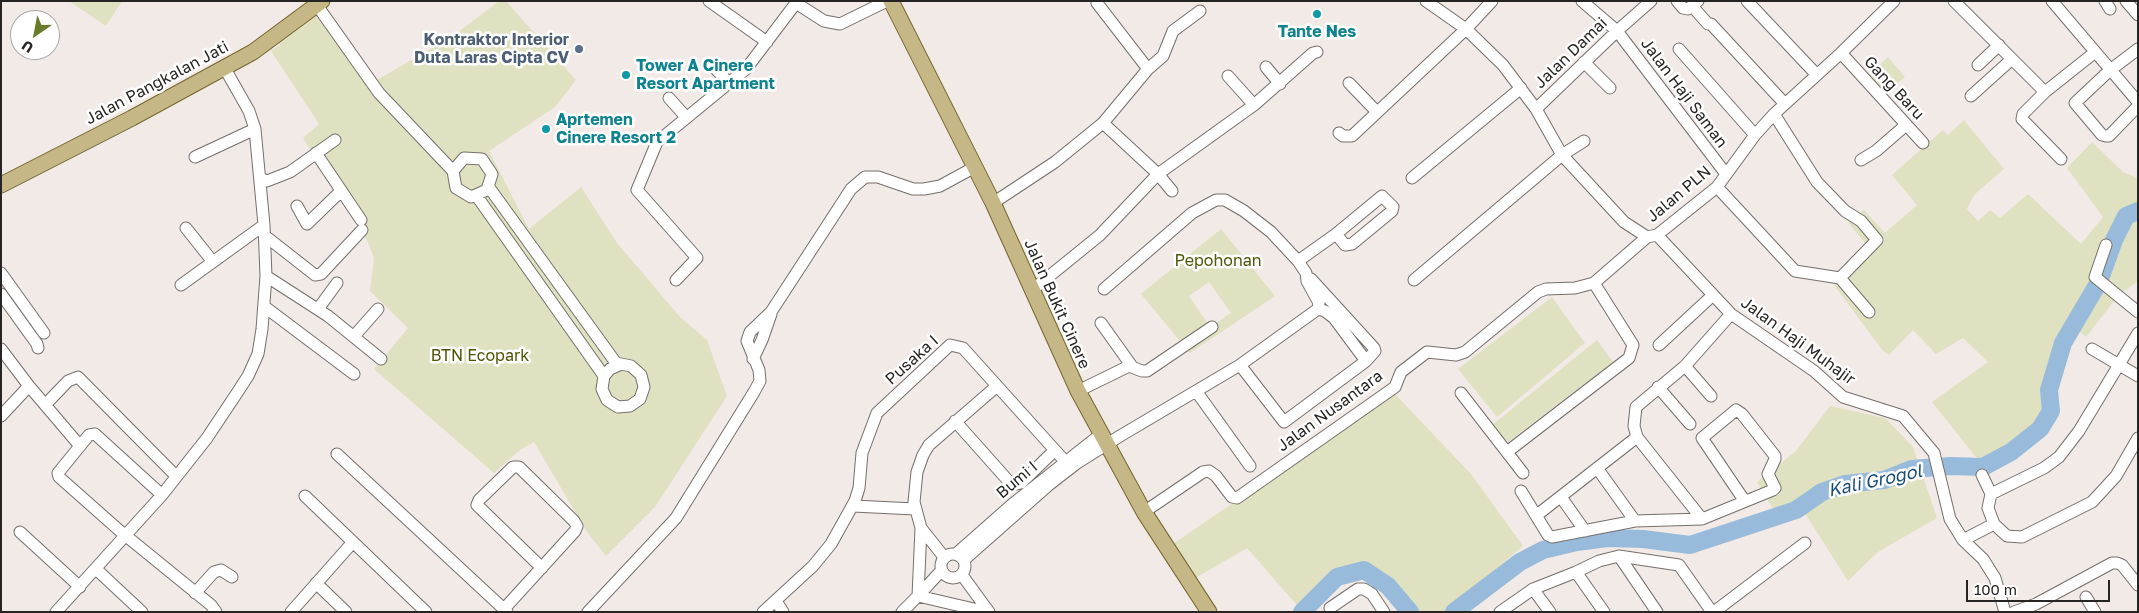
<!DOCTYPE html>
<html>
<head>
<meta charset="utf-8">
<style>
  body { margin:0 }
  #map { position:relative; width:2139px; height:613px; overflow:hidden; background:#f2eae6; font-family:"Golos Text",sans-serif }
  canvas { display:block }
  .frame { position:absolute; inset:0; border:2px solid #272523; pointer-events:none }
  .north { position:absolute; left:10px; top:10px; width:50px; height:50px; box-sizing:border-box; background:#fff; border:1px solid #a9a8a7; border-radius:50%; rotate:213deg; font-size:14px; font-weight:700; line-height:20px; text-align:center; color:#272523 }
  .north::after { content:''; display:block; margin:auto; width:18px; height:22px; background:#687b2b; clip-path:polygon(50% 0,100% 100%,50% 72%,0 100%) }
  .scale { position:absolute; left:1966px; top:580px; width:144px; height:22px; box-sizing:border-box; border:2px solid #272523; border-top:0; padding-left:6px; font-size:15px; line-height:18px; white-space:nowrap; color:#272523; -webkit-text-stroke:4px #fff; paint-order:stroke }
</style>
</head>
<body>
<div id="map">
<canvas width="2139" height="613"></canvas>
<div class="frame"></div>
<div class="north">U</div>
<div class="scale">100 m</div>
</div>
<script>
const ctx = document.querySelector('canvas').getContext('2d');
ctx.lineJoin = 'round';
function fillPath(path, color) { ctx.fillStyle = color; ctx.fill(path, 'evenodd'); }
const poly = rows => new Path2D(rows.map(r => 'M' + r).join(''));
function trace(path, color, width, dash) { ctx.strokeStyle = color; ctx.lineWidth = width; ctx.lineCap = dash ? 'butt' : 'round'; ctx.setLineDash(dash || []); ctx.stroke(path); }
function write(font, color, halo, rows, align = 'center') {
  ctx.font = font + ' "Golos Text",sans-serif'; ctx.lineWidth = 5; ctx.setLineDash([]); ctx.textBaseline = 'middle'; ctx.strokeStyle = halo; ctx.fillStyle = color; for (const [text, x, y, turn = 0] of rows) {
    ctx.save(); ctx.translate(x, y); ctx.rotate((+turn || 0) * Math.PI / 180); ctx.textAlign = isNaN(turn) ? turn : align; if (halo) ctx.strokeText(text, 0, 0); ctx.fillText(text, 0, 0); ctx.restore();
  }
}
fillPath(poly([
  [69,1,122,1,106,26],
  [499,1,506,1,576,80,555,107,489,151,529,229,581,187,617,243,680,317,707,340,727,396,655,507,606,556,587,532,534,442,520,450,494,473,374,369,408,328,370,291,374,258,367,240,303,138,319,124,271,51,280,45,278,42,319,13,375,81,453,36],
  [1888,57,1905,77,1883,95,1866,77],
  [1964,120,2004,169,1974,195,1967,209,1978,221,1990,210,2000,218,2028,194,2081,244,2103,217,2067,168,2092,142,2123,172,2138,178,2138,281,2118,296,2086,337,2071,324,2055,355,2045,413,2026,434,1983,466,1932,402,1988,362,1963,338,1936,354,1913,330,1889,355,1883,351,1834,285,1870,249,1848,222,1864,210,1885,233,1917,205,1892,175,1943,130,1948,135],
  [1221,229,1275,296,1190,353,1141,294],
  [1209,282,1231,313,1210,327,1189,296],
  [1552,297,1585,343,1497,417,1458,369],
  [1597,340,1613,362,1508,442,1491,426],
  [1394,393,1471,474,1523,546,1445,612,1410,612,1388,587,1364,570,1337,577,1302,611,1247,548,1192,580,1170,546],
  [1830,406,1885,418,1913,447,1937,518,1878,552,1848,581,1801,507,1776,514,1757,482,1796,451]
]), '#dfe1c1');
trace(poly([
  [2100,279,2114,240,2126,216,2138,211],
  [1302,612,1337,577,1364,570,1388,586,1410,612],
  [1454,612,1520,562,1543,550,1577,542,1608,538,1643,539,1690,545,1796,510,1822,492,1845,484,1884,480,1912,469,1950,466,1983,467,2011,452,2040,429,2051,411,2049,390,2063,343,2096,287]
]), '#98bbdc', 18);
const minor = poly([
  [314,1,379,93,453,171,456,188,471,197,487,190,492,174,482,159,464,158,453,171],
  [709,1,767,42],
  [1426,1,1466,29,1503,65,1536,109,1562,155,1624,222,1647,237,1657,235,1717,187,1755,135,1774,114,1841,53,1894,1],
  [1582,1,1617,31,1726,174],
  [1677,1,1683,8,1688,9,1698,1],
  [1747,1,1816,74],
  [1954,1,2045,92],
  [2052,1,2138,102],
  [2105,1,2110,9],
  [2126,1,2138,15],
  [1097,3,1148,69],
  [1692,6,1708,24,1711,24,1785,104],
  [1679,49,1755,135],
  [2138,49,2109,71,2075,103,2102,135,2106,136,2109,136,2138,106],
  [1841,53,1923,143],
  [1584,62,1610,88],
  [711,64,729,83],
  [1978,65,1999,45],
  [1266,67,1280,84],
  [1228,76,1254,105],
  [1349,83,1377,112],
  [1971,96,2012,59],
  [669,98,686,117],
  [1536,109,1617,31,1651,1],
  [1774,114,1817,182,1845,211,1861,221,1877,240,1840,278],
  [1339,133,1343,136,1352,136,1466,29,1492,1],
  [316,153,361,220],
  [195,157,255,129],
  [2061,159,2022,119,2023,114,2045,92,2094,53],
  [1861,160,1876,151,1906,125],
  [260,178,267,181,290,172,335,140],
  [1412,178,1521,88],
  [488,186,616,363,631,366,641,375,644,387,640,399,630,406,618,407,607,400,602,389,604,376,610,369,619,365],
  [1717,187,1795,271,1840,278],
  [1172,191,1158,174,1103,123,1148,69,1163,56,1173,31,1200,11],
  [476,195,604,376],
  [993,203,1055,162,1103,123],
  [297,206,307,224,341,191],
  [186,228,213,262],
  [264,235,315,275,321,274,362,230],
  [1657,235,1731,314,1814,371,1843,397,1903,416,1934,453,1950,519,1963,540,1983,559,1995,578,2005,612],
  [2106,245,2095,277,2138,312],
  [1298,261,1336,234,1382,196,1393,207,1392,211,1352,244,1345,245,1336,234],
  [1,273,44,333],
  [266,276,328,316,381,359],
  [1840,278,1869,312],
  [1311,279,1374,348,1375,351,1366,361],
  [676,280,697,258,637,190,657,142,746,69,796,3,824,21,840,24,887,1],
  [1414,280,1562,155,1584,141],
  [181,285,264,225],
  [1104,289,1192,213,1216,200,1225,200,1244,211,1271,232,1298,261,1306,273,1307,281,1319,303,1318,309,1240,365,1284,422,1366,361,1334,318,1325,311,1318,309],
  [1031,291,1100,235,1158,174,1254,105,1313,53,1317,52],
  [1,294,37,344,38,348],
  [265,307,354,374],
  [318,309,337,283],
  [1101,323,1131,365],
  [2138,333,2079,431,2059,457,2044,468,1991,494,1988,508,1994,524,2007,536,2022,537,2092,502,2116,476,2138,438],
  [355,335,378,309],
  [1659,345,1713,295],
  [1,349,29,386,80,446],
  [2092,349,2138,376],
  [753,359,762,340,771,314],
  [1685,366,1711,396],
  [1658,387,1690,424],
  [1078,391,1129,366,1142,371,1147,371,1212,327],
  [1196,391,1250,466],
  [1461,393,1523,473],
  [45,405,68,381,78,377,176,476],
  [1,416,29,386],
  [955,421,1012,485,1021,483,1054,451],
  [1507,452,1629,358,1633,345,1594,283,1647,237],
  [337,454,507,612],
  [1597,468,1635,521],
  [1982,475,1991,494],
  [1521,491,1548,535,1552,537,1635,521,1702,519,1773,490,1775,488,1768,474,1775,459,1775,456,1742,414,1736,410,1702,438,1744,500],
  [162,495,95,434,89,435,58,473,59,477,120,531,211,605,216,612],
  [305,496,353,542],
  [1561,497,1585,531],
  [853,506,915,509],
  [1144,512,1203,472,1209,471,1216,476,1232,497,1237,498,1395,387,1401,372,1427,352,1456,355,1465,352,1538,292,1546,289,1575,288,1594,283],
  [1537,515,1637,437],
  [1702,519,1637,437,1634,426,1636,407,1685,366,1731,314],
  [20,532,80,587],
  [1963,540,1994,524],
  '941 566a12 12 0 1 1 24 0a12 12 0 1 1-24 0Z',
  [956,554,1015,502,1101,434],
  [1619,556,1657,612],
  [944,557,921,528,914,502,917,472,923,455,929,445,997,386],
  [964,560,1050,484,1077,463,1120,436,1240,365],
  [96,569,142,612],
  [1576,572,1604,612],
  [962,575,989,612],
  [316,583,346,612],
  [1533,589,1550,612],
  [195,593,214,572,221,570,232,577],
  [918,596,921,528],
  [918,596,941,571],
  [2086,597,2095,612],
  [776,601,783,612],
  [1330,608,1358,589,1364,589,1372,594,1384,612],
  [504,609,575,531,577,526,574,521,519,467,513,467,479,500,477,505,542,568],
  [56,612,162,495,207,438,237,393,248,376,258,354,262,329,266,276,264,225,255,129,249,111,224,67],
  [291,612,353,542,426,612],
  [588,612,676,518,754,392,760,381,759,370,747,341,750,332,771,312,851,189,865,177,878,177,913,189,924,189,940,186,975,167],
  [763,612,813,566,831,544,855,501,859,488,862,453,877,413,950,345,963,348,1071,468],
  [902,612,918,596,987,612],
  [1500,612,1533,589,1576,572,1599,561,1619,556,1679,565,1712,612],
  [1714,612,1805,543],
  [2014,612,2036,604,2112,563,2117,563,2122,565,2138,585]
]);
const major = poly([
  [891,1,993,203,1078,391,1144,512,1209,612],
  [1,185,132,118,253,52,322,1]
]);
trace(minor, '#756f6b', 13);
trace(major, '#75662f', 17);
trace(minor, '#fff', 11);
trace(major, '#c5b886', 15);
for (const [x, y, r, color] of [
  [1317,14,5,"#0f9aa8"],
  [579,49,5,"#5c6f8a"],
  [626,75,5,"#0f9aa8"],
  [546,129,5,"#0f9aa8"]
]) { const dot = new Path2D(); dot.arc(x, y, r, 0, 2 * Math.PI); ctx.fillStyle = color; ctx.fill(dot); trace(dot, '#fff', 2); }
write('bold 16px', '#0d838f', '#fff', [
  ["Tante Nes",1317,32,"center"],
  ["Tower A Cinere",636,66],
  ["Resort Apartment",636,84],
  ["Aprtemen",556,120],
  ["Cinere Resort 2",556,138]
], 'left');
write('bold 16px', '#4e5e75', '#fff', [
  ["Kontraktor Interior",569,40],
  ["Duta Laras Cipta CV",569,58]
], 'right');
write('16px', '#272523', '#fff', [
  ["Jalan Damai",1571,53,-44],
  ["Jalan Pangkalan Jati",157,83,-28],
  ["Gang Baru",1894,88,47],
  ["Jalan Haji Saman",1684,93,53],
  ["Jalan PLN",1679,194,-40],
  ["Jalan Bukit Cinere",1057,304,66],
  ["Jalan Haji Muhajir",1798,341,36],
  ["Pusaka I",912,360,-42],
  ["Jalan Nusantara",1330,411,-36],
  ["Bumi I",1017,480,-40]
]);
write('16px', '#525305', '#fff', [
  ["Pepohonan",1218,261],
  ["BTN Ecopark",480,356]
]);
write('italic 18px', '#194d78', '#fff', [
  ["Kali Grogol",1875,481,-12]
]);
</script>
</body>
</html>
